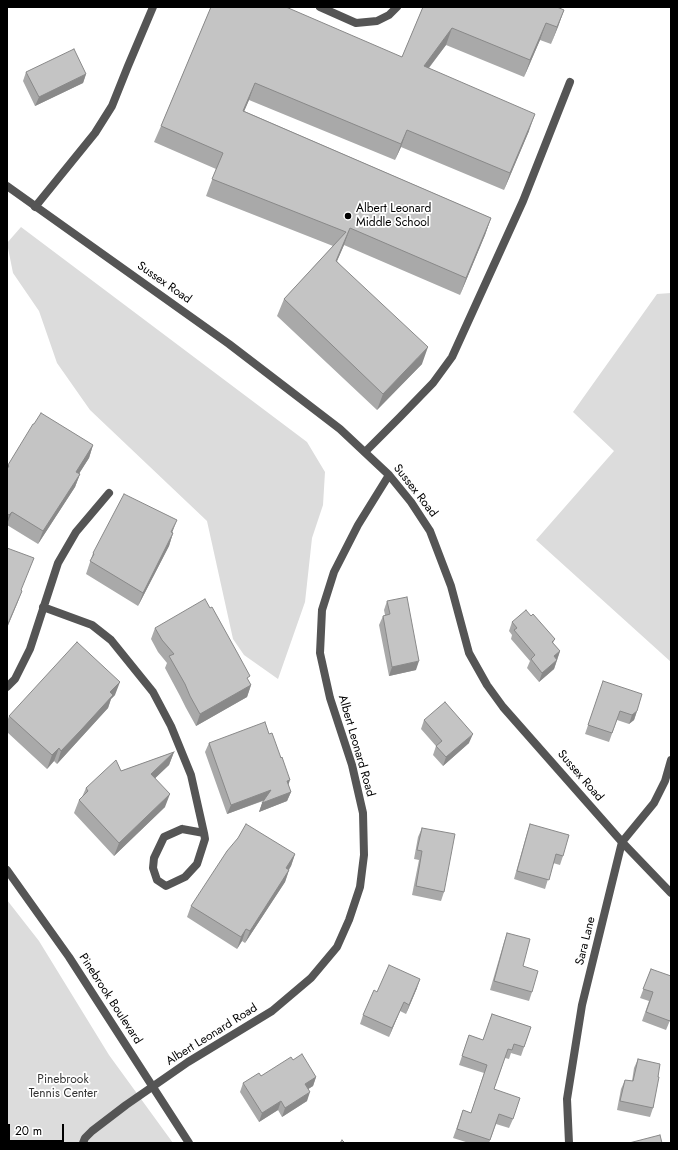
<!DOCTYPE html>
<html>
<head>
<meta charset="utf-8">
<style>
  body { margin:0 }
  #map { position:relative; width:678px; height:1150px; overflow:hidden; background:#fff; font-family:Jost,sans-serif }
  canvas { display:block }
  .frame { position:absolute; inset:0; border:8px solid #000; pointer-events:none }
  .scale { position:absolute; left:8px; top:1124px; width:56px; height:18px; box-sizing:border-box; border:2px solid #000; border-top:0; padding-left:5px; font-size:12px; line-height:14px; white-space:nowrap; color:#000; -webkit-text-stroke:3px #fff; paint-order:stroke }
</style>
</head>
<body>
<div id="map">
<canvas width="678" height="1150"></canvas>
<div class="frame"></div>
<div class="scale">20 m</div>
</div>
<script>
const ctx = document.querySelector('canvas').getContext('2d');
ctx.lineJoin = 'round';
function fillPath(path, color) { ctx.fillStyle = color; ctx.fill(path, 'evenodd'); }
const poly = rows => new Path2D(rows.map(r => 'M' + r).join(''));
function trace(path, color, width, dash) { ctx.strokeStyle = color; ctx.lineWidth = width; ctx.lineCap = dash ? 'butt' : 'round'; ctx.setLineDash(dash || []); ctx.stroke(path); }
function write(font, color, halo, rows, align = 'center') {
  ctx.font = font + ' Jost,sans-serif'; ctx.lineWidth = 3.5; ctx.setLineDash([]); ctx.textBaseline = 'middle'; ctx.strokeStyle = halo; ctx.fillStyle = color; for (const [text, x, y, turn = 0] of rows) {
    ctx.save(); ctx.translate(x, y); ctx.rotate((+turn || 0) * Math.PI / 180); ctx.textAlign = isNaN(turn) ? turn : align; if (halo) ctx.strokeText(text, 0, 0); ctx.fillText(text, 0, 0); ctx.restore();
  }
}
fillPath(poly([
  [21,227,307,442,325,472,323,505,312,538,305,602,278,679,244,655,233,639,207,521,90,410,57,363,39,311,13,273,7,243],
  [671,293,671,662,536,540,614,451,573,412,657,294],
  [7,900,39,941,109,1055,173,1143,7,1143]
]), '#dcdcdc');
trace(poly([
  [320,7,356,23,377,21,389,15,397,7],
  [35,207,95,133,112,106,128,66,153,7],
  [365,452,400,417,433,383,452,357,523,201,570,82],
  [83,1143,85,1138,92,1131,126,1105,152,1087]
]), '#555', 8);
trace(poly([
  [7,186,229,344,340,429,389,475,411,502,430,531,451,586,469,653,487,685,503,707,622,842,671,893],
  [43,607,92,625,111,640,153,692,171,726,191,775,204,833],
  [7,687,15,679,30,649,58,563,76,532,109,493],
  [182,829,204,833,205,839,197,864,185,877,166,886,157,880,153,868,154,858,164,837,182,829],
  [152,1087,188,1062,272,1011,311,978,337,947,349,920,360,887,364,855,363,813,352,765,330,698,320,653,322,610,334,572,358,525,389,475],
  [569,1143,567,1099,582,1005,622,842,654,803,665,781,671,760]
]), '#555', 8);
trace(poly([
  [7,870,69,957,189,1143]
]), '#555', 8);
fillPath(poly([
  [211,7,402,57,423,7,564,10,551,44,540,40,524,77,446,45,429,68,529,131,504,190,401,147,395,160,249,100,244,111,491,218,485,235,460,295,344,245,337,261,422,364,377,410,277,316,284,299,333,246,206,196,216,169,154,142,161,126],
  [26,72,86,74,83,83,35,106,23,81],
  [93,445,89,458,79,473,80,474,75,487,38,544,7,525,7,467,8,465],
  [172,532,173,533,169,546,138,606,86,574,93,553],
  [387,601,416,670,389,676,379,625,383,616,385,615,384,610],
  [531,616,555,639,553,643,560,651,554,669,539,682,527,668,530,661,511,639,512,635,509,631,512,622],
  [155,628,248,681,251,685,247,697,196,726,186,708,180,696,165,668,167,663,158,652,151,639],
  [600,690,637,711,634,720,629,724,617,720,609,742,585,734],
  [115,695,111,699,108,708,76,743,57,764,54,761,47,769,7,732,7,722,9,716],
  [424,720,469,743,443,766,433,755,436,746,421,729],
  [269,734,291,792,287,801,259,812,263,801,227,814,205,752,209,743],
  [174,752,169,765,155,778,165,807,114,856,74,813,79,800,82,797,86,788,121,771],
  [530,824,563,856,560,865,553,863,545,889,514,879,527,833],
  [422,828,444,892,441,901,412,895,419,860,414,859,418,837],
  [295,854,291,866,289,870,285,882,245,943,242,941,237,949,187,917,191,906],
  [507,933,532,992,529,1001,490,990,504,942],
  [651,969,671,1018,666,1030,642,1021,649,1001,640,998],
  [417,988,406,1014,400,1011,389,1037,360,1024,363,1015,377,992],
  [492,1014,531,1027,521,1056,511,1053,509,1059,505,1058,494,1089,513,1119,509,1128,496,1124,489,1143,469,1143,453,1138,463,1110,471,1113,484,1073,459,1065,469,1035,483,1040],
  [638,1059,658,1077,653,1108,650,1117,617,1110,621,1089,625,1080,632,1081,634,1068],
  [293,1060,316,1077,313,1086,308,1089,307,1101,282,1117,278,1110,259,1122,240,1092,243,1083,261,1076]
]), '#a9a9a9');
fillPath(poly([
  [564,10,558,27,551,44,557,27],
  [546,23,540,40,524,77,530,60],
  [452,28,446,45,417,83,424,66],
  [86,74,83,83,35,106,39,97],
  [255,83,249,100,237,128,243,111],
  [535,114,529,131,504,190,510,173],
  [407,130,401,147,395,160,401,144],
  [491,218,485,235,460,295,466,278],
  [350,228,344,245,330,277,336,261],
  [428,347,422,364,377,410,383,394],
  [93,445,89,458,72,485,76,472],
  [80,474,75,487,38,544,43,531],
  [12,512,7,524,7,521,9,515],
  [177,520,172,533,171,532],
  [173,533,169,546,138,606,143,593],
  [22,591,17,604,7,628,7,626],
  [560,651,557,660,554,656],
  [557,660,554,669,539,682,542,673],
  [419,661,416,670,389,676,392,667],
  [120,682,115,695,111,699,108,708,57,764,61,751,110,692],
  [251,685,247,697,196,726,200,714],
  [637,711,634,720,629,724,632,715],
  [473,734,469,743,443,766,446,757],
  [59,748,54,761,47,769,52,755],
  [174,752,169,765,146,787,151,774],
  [290,780,287,789,287,781],
  [271,790,267,799,227,814,231,805],
  [291,792,287,801,259,812,262,803],
  [170,794,165,807,114,856,119,843],
  [295,854,291,866,282,880,286,868],
  [289,870,285,882,245,943,250,931],
  [246,929,242,941,237,949,241,937],
  [420,979,417,988,406,1014,409,1005],
  [404,1002,400,1011,389,1037,392,1028],
  [316,1077,313,1086,302,1093,305,1084],
  [310,1092,307,1101,282,1117,285,1108],
  [281,1101,278,1110,259,1122,262,1113]
]), '#898989');
const building = poly([
  [211,7,286,7,402,57,423,7,557,7,564,10,557,27,546,23,530,60,452,28,424,66,535,114,510,173,407,130,401,144,255,83,243,111,491,218,466,278,350,228,336,261,428,347,383,394,284,299,346,232,212,179,223,153,161,126,211,7],
  [74,49,86,74,39,97,26,72,74,49],
  [41,413,93,445,76,472,80,474,43,531,12,512,9,515,7,514,7,469,9,466,8,465,33,424,34,424,41,413],
  [124,494,177,520,171,532,173,533,143,593,90,561,94,554,93,553,124,494],
  [7,548,34,558,21,590,22,591,7,626,7,548],
  [407,597,419,661,392,667,383,616,390,614,387,601,407,597],
  [205,599,210,608,212,607,238,654,250,676,247,678,251,685,200,714,190,696,185,684,169,656,174,654,162,640,155,628,205,599],
  [526,610,531,616,533,614,555,639,552,642,560,651,554,656,557,660,542,673,531,659,535,655,514,630,517,628,512,622,526,610],
  [77,642,120,682,110,692,113,695,81,730,61,751,59,748,52,755,9,716,77,642],
  [603,681,642,694,637,711,632,715,620,711,612,733,588,725,603,681],
  [445,702,473,734,446,757,436,746,442,741,424,720,445,702],
  [265,722,269,734,272,733,281,758,282,757,290,780,287,781,291,792,262,803,271,790,231,805,209,743,265,722],
  [174,752,151,774,170,794,119,843,79,800,88,791,86,788,116,760,121,771,174,752],
  [246,824,295,854,286,868,289,870,250,931,246,929,241,937,191,906,227,851,238,838,246,824],
  [530,824,569,835,563,856,556,854,549,880,517,871,530,824],
  [422,828,455,834,444,892,416,886,422,851,417,850,422,828],
  [507,933,530,939,523,966,538,971,532,992,494,981,507,933],
  [389,965,420,979,409,1005,404,1002,392,1028,363,1015,374,990,377,992,389,965],
  [651,969,671,976,671,1018,670,1021,646,1012,653,992,643,989,651,969],
  [492,1014,531,1027,524,1047,514,1044,512,1050,508,1049,494,1089,520,1098,513,1119,499,1114,490,1140,457,1129,463,1110,471,1113,487,1065,462,1056,469,1035,483,1040,492,1014],
  [302,1054,316,1077,305,1084,310,1092,285,1108,281,1101,262,1113,243,1083,259,1073,261,1076,291,1057,293,1060,302,1054],
  [638,1059,660,1064,658,1077,659,1077,653,1108,620,1101,625,1080,633,1081,638,1059],
  [660,1135,662,1143,629,1143,660,1135],
  [342,1140,345,1143,340,1143,342,1140]
]);
fillPath(building, '#c4c4c4');
trace(building, '#898989', 1);
for (const [x, y, r, color] of [
  [348,216,4,"#000"]
]) { const dot = new Path2D(); dot.arc(x, y, r, 0, 2 * Math.PI); ctx.fillStyle = color; ctx.fill(dot); trace(dot, '#fff', 1.5); }
write('12px', '#000', '#fff', [
  ["Albert Leonard",356,209],
  ["Middle School",356,223]
], 'left');
write('12px', '#000', '#fff', [
  ["Sussex Road",164,283,35],
  ["Sussex Road",415,491,52],
  ["Albert Leonard Road",356,746,74],
  ["Sussex Road",580,776,49],
  ["Sara Lane",586,941,-76],
  ["Pinebrook Boulevard",110,999,57],
  ["Albert Leonard Road",212,1035,-32]
]);
write('12px', '#333', '#fff', [
  ["Pinebrook",63,1080],
  ["Tennis Center",63,1094]
]);
</script>
</body>
</html>
